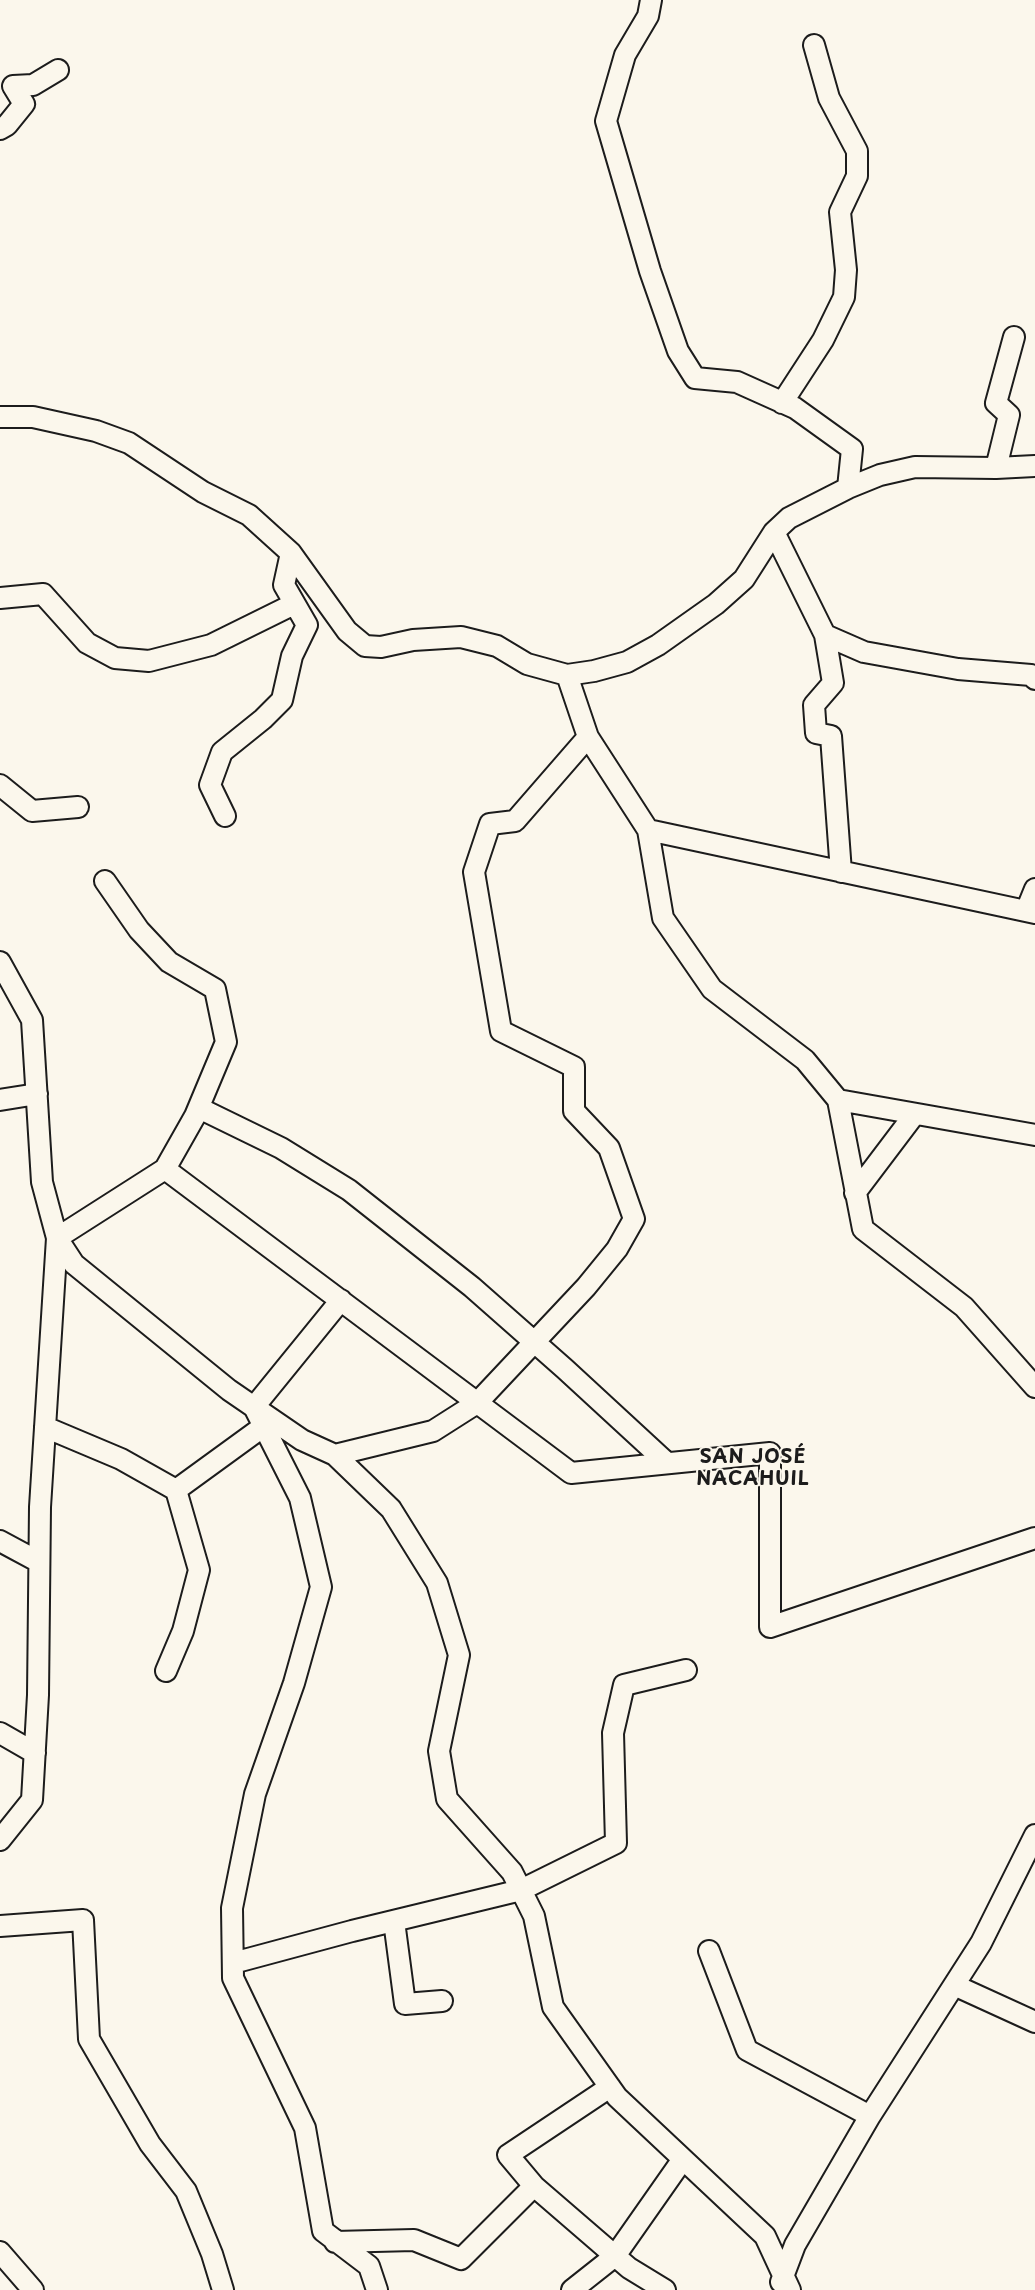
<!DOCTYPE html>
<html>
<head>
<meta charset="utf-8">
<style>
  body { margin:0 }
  canvas { display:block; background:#fbf7ec }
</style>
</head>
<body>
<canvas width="1035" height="2290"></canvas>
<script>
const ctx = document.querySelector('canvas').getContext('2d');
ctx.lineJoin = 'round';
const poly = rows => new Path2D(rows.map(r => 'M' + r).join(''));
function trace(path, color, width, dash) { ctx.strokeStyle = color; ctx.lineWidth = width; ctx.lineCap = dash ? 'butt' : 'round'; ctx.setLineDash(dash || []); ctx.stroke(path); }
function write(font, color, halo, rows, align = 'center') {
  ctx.font = font + ' "Playpen Sans",sans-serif'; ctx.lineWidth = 4; ctx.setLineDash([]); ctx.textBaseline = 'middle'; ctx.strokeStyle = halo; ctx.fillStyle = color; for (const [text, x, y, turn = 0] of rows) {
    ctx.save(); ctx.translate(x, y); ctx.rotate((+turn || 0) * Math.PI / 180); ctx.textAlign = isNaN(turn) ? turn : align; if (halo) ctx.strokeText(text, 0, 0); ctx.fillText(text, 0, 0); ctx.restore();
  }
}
const minor = poly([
  [651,0,648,16,625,55,606,121,650,271,678,351,695,378,737,382,795,408,852,449,848,488],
  [0,129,7,125,24,104,13,86,33,85,58,70],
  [782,403,823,340,844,297,846,270,840,212,857,176,857,151,829,98,814,45],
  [0,417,33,417,96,431,129,443,203,492,249,515,291,553,347,631,365,646,381,647,413,640,461,637,497,646,527,664,567,675,594,671,627,662,658,645,716,604,744,579,774,532,789,518,848,488,880,475,915,467,996,468,1035,466],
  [996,468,1009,415,996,403,1014,337],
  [774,532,825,635,864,652,958,669,1031,675,1035,679],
  [0,598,43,594,87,643,115,658,149,661,211,645,294,604],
  [825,635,833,683,814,705,816,733,831,736,841,872],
  [567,675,588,737,648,830,1035,913],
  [0,785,32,811,78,807],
  [225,816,210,785,222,752,263,719,282,700,292,656,307,625,284,585,291,553],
  [648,830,663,918,712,989,805,1060,838,1100,863,1229,964,1307,1035,1387],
  [105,881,139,930,169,962,215,989,226,1042,195,1116,165,1169],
  [1026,911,1035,889],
  [0,962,32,1020,42,1182,57,1238,74,1264,229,1390,302,1440,335,1455,391,1509,437,1583,459,1655,439,1751,447,1799,512,1872,534,1916,553,2007,617,2097,765,2236,790,2290],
  [0,1100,37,1094],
  [838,1100,1035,1135],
  [199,1108,281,1148,349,1190,472,1287,565,1369,667,1463],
  [855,1193,914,1115],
  [341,1300,254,1407,300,1498,321,1587,294,1683,255,1794,232,1908,233,1978,305,2128,323,2231,369,2266,377,2290],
  [45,1427,121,1459,176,1490,199,1570,183,1631,166,1671],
  [335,1455,433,1431,477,1403,586,1287,617,1249,634,1219,609,1148,574,1111,574,1067,501,1031,474,872,490,824,515,821,588,737],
  [176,1490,264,1426],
  [0,1541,39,1562],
  [0,1733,35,1753],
  [0,1840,32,1800,38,1695,40,1507,57,1238,165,1169,571,1473,770,1453,770,1627,1035,1538],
  [394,1921,405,2004,442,2001],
  [0,1926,83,1920,89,2039,150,2144,186,2191,212,2254,223,2290],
  [709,1951,747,2050,870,2116],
  [233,1963,352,1931,521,1890,616,1843,613,1733,624,1685,686,1670],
  [954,1985,1035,2022],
  [534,2186,629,2268,665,2290],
  [335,2242,414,2240,461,2259,534,2186,508,2155,610,2087],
  [0,2252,33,2290],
  [781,2282,795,2245,870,2116,981,1943,1035,1835],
  [572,2290,615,2256,683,2159]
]);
trace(minor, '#1c1c1c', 24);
trace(minor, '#fbf7ec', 20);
ctx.letterSpacing = '1px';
write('bold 19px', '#1c1c1c', '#fbf7ec', [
  ["SAN JOSÉ",753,1458],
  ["NACAHUIL",753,1480]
]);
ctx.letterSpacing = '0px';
</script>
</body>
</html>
